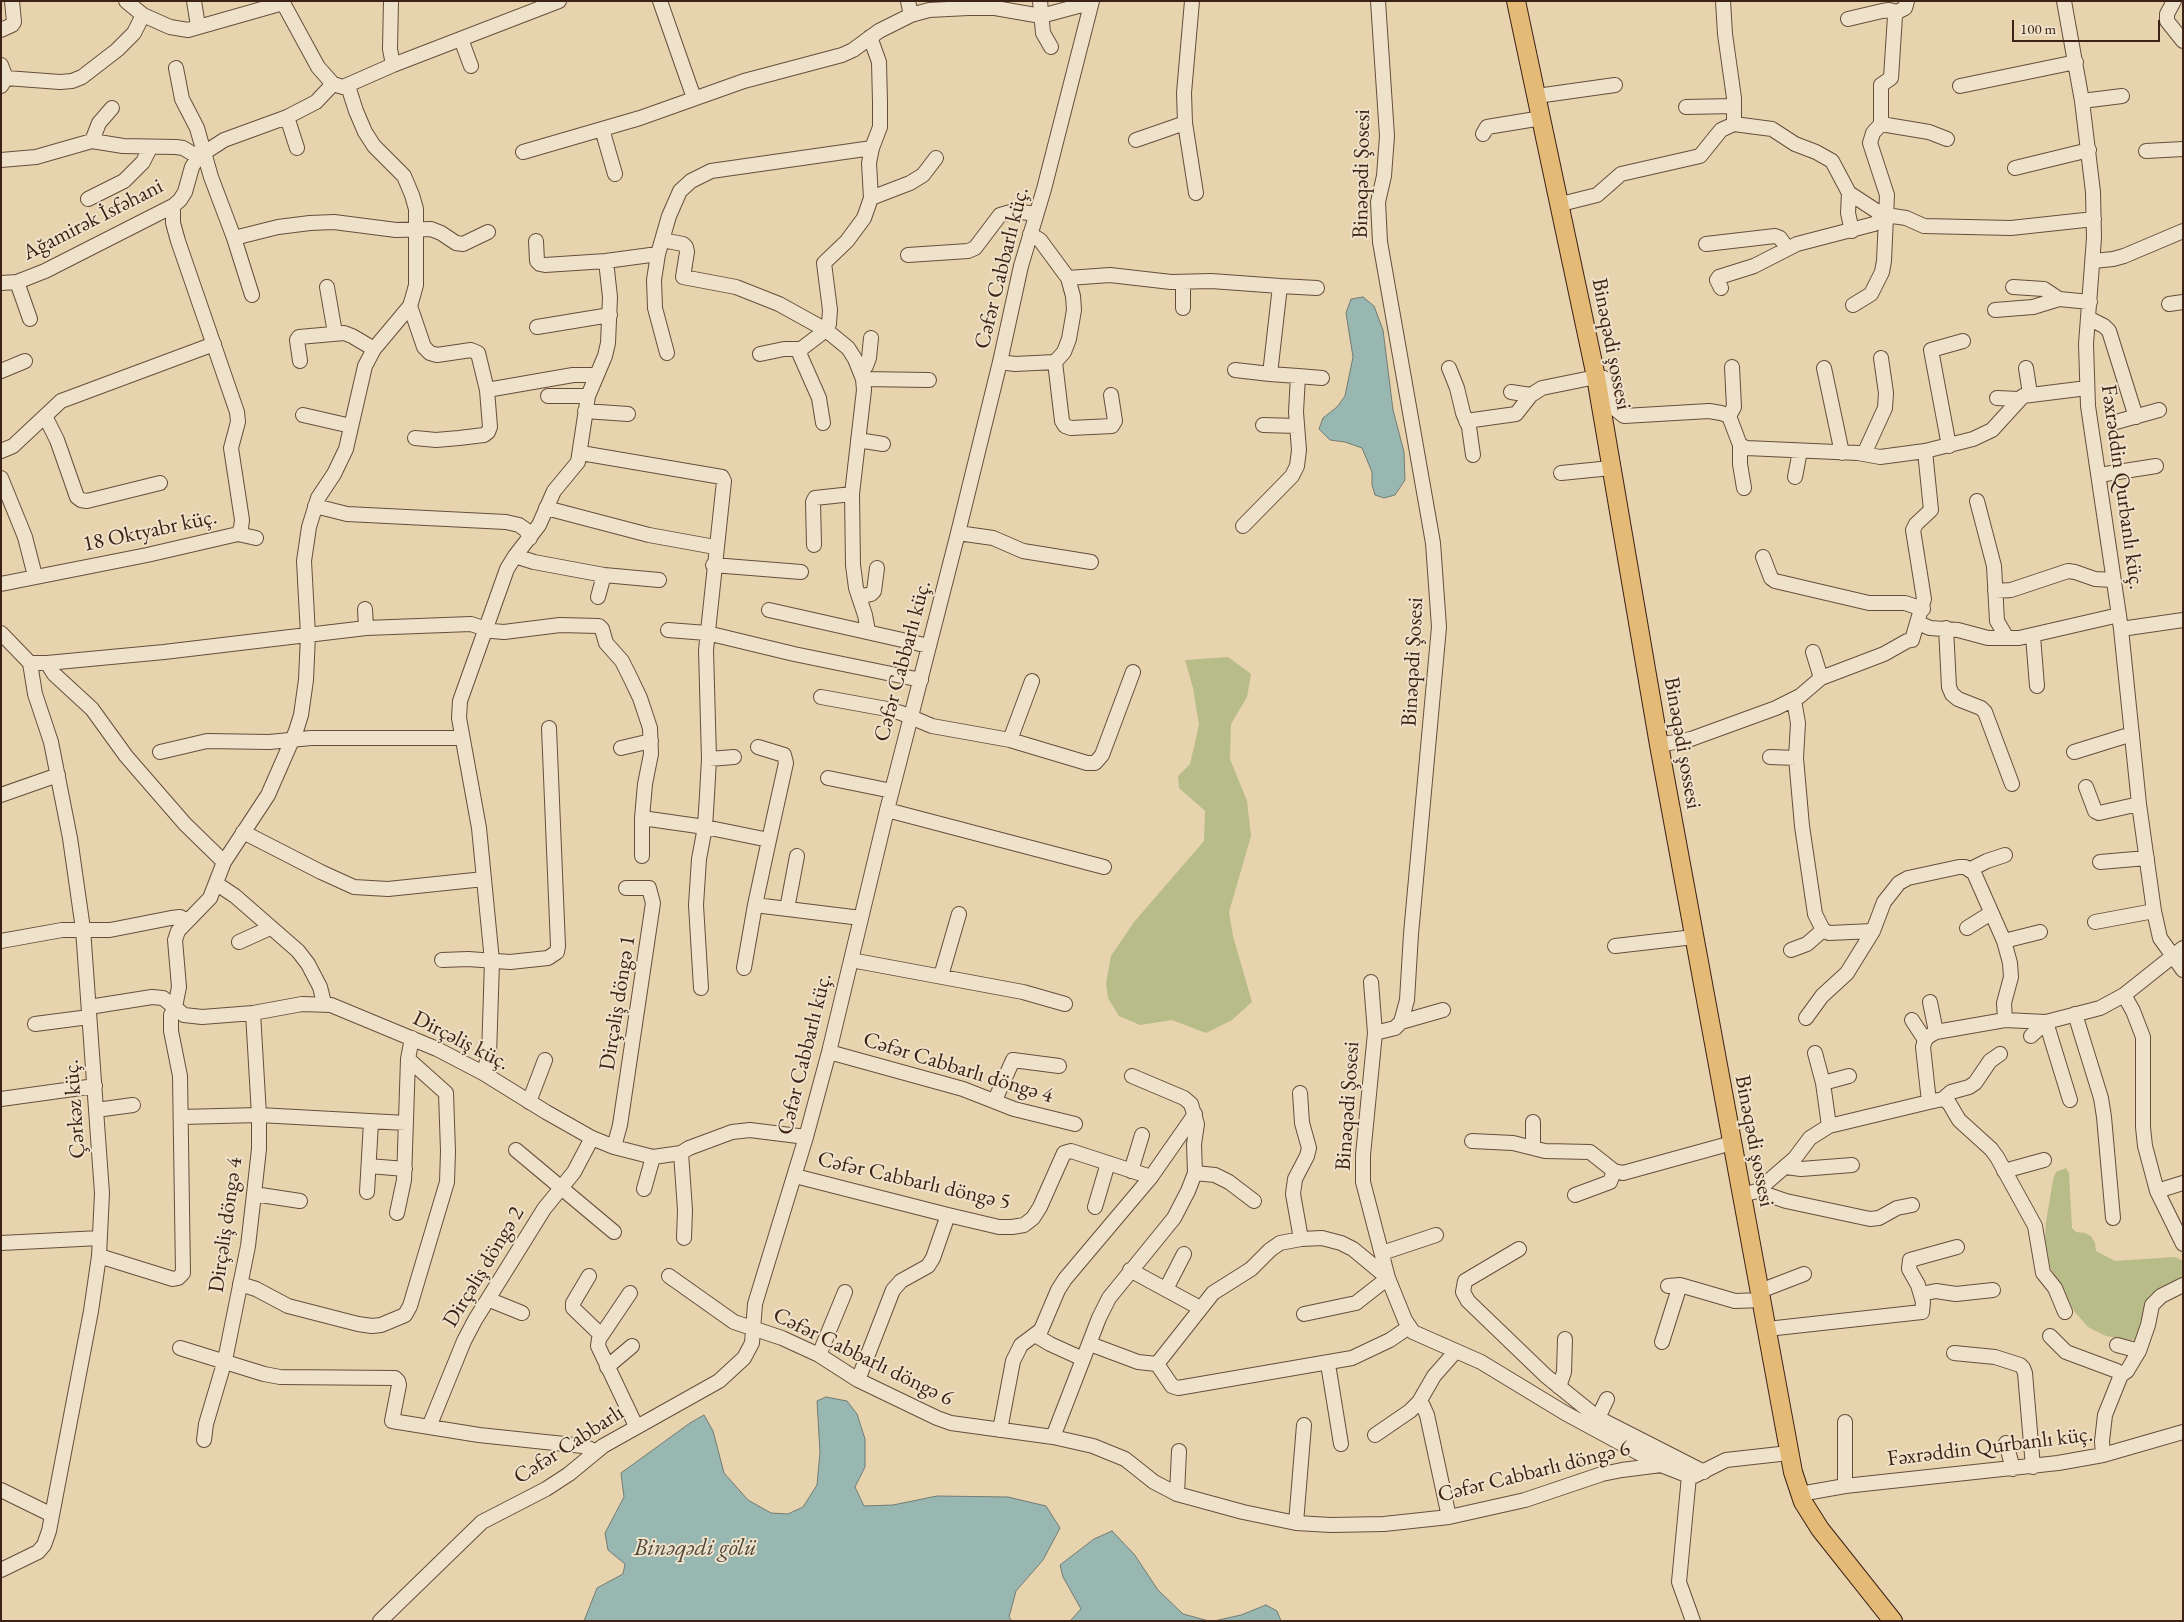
<!DOCTYPE html>
<html>
<head>
<meta charset="utf-8">
<style>
  body { margin:0 }
  #map { position:relative; width:2184px; height:1622px; overflow:hidden; background:#e7d3ad; font-family:"EB Garamond",serif }
  canvas { display:block }
  .frame { position:absolute; inset:0; border:2px solid #3c2216; pointer-events:none }
  .scale { position:absolute; left:2012px; top:20px; width:148px; height:22px; box-sizing:border-box; border:2px solid #3c2216; border-top:0; padding-left:6px; font-size:15px; line-height:18px; white-space:nowrap; color:#3c2216; -webkit-text-stroke:4px #efe2ca; paint-order:stroke }
</style>
</head>
<body>
<div id="map">
<canvas width="2184" height="1622"></canvas>
<div class="frame"></div>
<div class="scale">100 m</div>
</div>
<script>
const ctx = document.querySelector('canvas').getContext('2d');
ctx.lineJoin = 'round';
function fillPath(path, color) { ctx.fillStyle = color; ctx.fill(path, 'evenodd'); }
const poly = rows => new Path2D(rows.map(r => 'M' + r).join(''));
function trace(path, color, width, dash) { ctx.strokeStyle = color; ctx.lineWidth = width; ctx.lineCap = dash ? 'butt' : 'round'; ctx.setLineDash(dash || []); ctx.stroke(path); }
function write(font, color, halo, rows, align = 'center') {
  ctx.font = font + ' "EB Garamond",serif'; ctx.lineWidth = 4; ctx.setLineDash([]); ctx.textBaseline = 'middle'; ctx.strokeStyle = halo; ctx.fillStyle = color; for (const [text, x, y, turn = 0] of rows) {
    ctx.save(); ctx.translate(x, y); ctx.rotate((+turn || 0) * Math.PI / 180); ctx.textAlign = isNaN(turn) ? turn : align; if (halo) ctx.strokeText(text, 0, 0); ctx.fillText(text, 0, 0); ctx.restore();
  }
}
fillPath(poly([
  [1228,657,1251,674,1247,697,1231,724,1230,759,1247,801,1251,836,1229,912,1233,936,1252,1002,1232,1020,1206,1033,1172,1020,1140,1025,1119,1016,1108,998,1106,983,1111,956,1134,922,1204,841,1205,811,1179,788,1178,776,1190,764,1199,725,1193,688,1185,660],
  [2066,1168,2069,1173,2072,1228,2076,1232,2085,1233,2091,1236,2095,1243,2096,1251,2115,1261,2175,1257,2183,1261,2183,1279,2151,1294,2147,1299,2137,1341,2106,1336,2088,1327,2074,1311,2050,1267,2045,1238,2046,1222,2053,1180,2056,1172]
]), '#b8bc88');
const water = poly([
  [1363,297,1374,306,1383,330,1393,410,1404,452,1405,480,1395,495,1384,498,1375,495,1372,485,1372,472,1362,448,1345,442,1330,440,1319,429,1323,418,1337,407,1345,396,1353,357,1346,313,1351,299,1363,297],
  [826,1397,847,1401,857,1414,865,1439,865,1467,855,1487,864,1506,893,1505,937,1496,1008,1497,1046,1506,1060,1528,1043,1560,1016,1591,1009,1617,1012,1621,584,1621,597,1588,623,1574,625,1564,608,1550,605,1533,624,1497,621,1473,690,1423,704,1415,713,1431,724,1473,748,1500,771,1513,788,1514,803,1507,817,1485,820,1452,817,1401,826,1397],
  [1112,1531,1134,1554,1158,1590,1183,1614,1209,1621,1070,1621,1081,1609,1063,1577,1060,1565,1094,1539,1112,1531],
  [1266,1605,1277,1611,1281,1621,1214,1621,1241,1615,1266,1605]
]);
fillPath(water, '#98b7b1');
trace(water, '#737b73', 1);
const minor = poly([
  [126,1,143,15],
  [194,1,198,26],
  [282,1,318,67,333,84,343,87,393,65,559,1],
  [391,1,390,49,393,65],
  [660,1,694,98],
  [908,1,911,15],
  [1040,1,1043,33,1051,47],
  [1192,1,1184,93,1185,123,1196,193],
  [1378,1,1387,136,1384,176,1378,202,1380,242,1433,543,1439,627,1411,934,1407,1000,1401,1022,1395,1028,1375,1033,1363,1155,1363,1182,1388,1278,1405,1320,1413,1332,1481,1362,1565,1413,1661,1465],
  [1723,1,1725,34,1734,98,1734,124],
  [2064,1,2082,101,2093,192,2094,238,2086,344,2088,406,2121,629,2139,804,2154,911,2160,938,2183,970],
  [2174,1,2167,14,2167,21,2183,41],
  [1848,19,1882,11,1889,10,1897,12],
  [1,30,12,25,14,22,12,1],
  [461,39,471,66],
  [1,65,6,78],
  [176,68,182,99,197,128,211,177,234,238,278,227,310,223,334,222,396,230,431,229,441,233,456,243,463,244,488,232],
  [1,86,6,78,60,82,72,81,82,77,117,50,134,33,143,15,170,27,188,30,283,3],
  [1960,86,2076,62],
  [1537,96,1615,85],
  [2082,101,2122,96],
  [1686,107,1734,106],
  [287,117,297,148],
  [1881,124,1929,132,1947,139],
  [602,129,615,174],
  [1483,134,1487,127,1542,118],
  [1136,140,1185,123],
  [92,141,99,123,112,108],
  [2146,151,2183,149],
  [523,152,640,118,744,81,842,55,853,50,879,31,911,15,929,10,968,8,995,8,1041,16,1082,5,1090,5],
  [1,160,36,157,92,141,123,146,176,147,183,148,198,157],
  [2015,168,2089,150],
  [1849,193,1848,213,1852,231],
  [871,198,910,183,923,175,936,158],
  [88,199,124,181,143,162,150,148],
  [1561,204,1597,195,1621,174,1700,156,1721,130,1734,124,1772,129,1795,144,1816,152,1832,161,1849,193,1875,210,1886,215,1906,218,1924,226,2011,228,2094,219],
  [1030,234,1040,240,1068,278,1073,296,1074,310,1069,339,1064,352,1055,362,1062,421,1065,426,1071,428,1112,426,1115,421,1111,395],
  [234,238,252,295],
  [662,240,683,244,686,247,687,252,683,277,736,287,779,304,826,330,848,348,855,359,863,379,864,390,852,494,853,565,856,588,865,615,868,631],
  [536,241,537,261,540,264,545,265,606,261,658,254],
  [1706,244,1775,236,1780,238,1787,248],
  [908,255,968,251,975,248,1000,215,1014,211,1036,214],
  [2093,261,2113,259,2124,256,2183,231],
  [1068,278,1110,275,1171,282,1211,281,1280,286,1270,374,1298,376,1296,412,1299,450,1297,466,1292,476,1243,526],
  [17,282,30,319],
  [1,283,17,282,45,271,173,206,180,200,185,192,192,167,198,157,204,153,224,140,287,117,316,102,333,84],
  [1280,286,1317,288],
  [327,287,335,333],
  [2013,287,2044,289,2059,299],
  [1721,288,1717,280,1719,277,1754,266,1797,244,1874,224,1886,215],
  [2169,304,2183,302],
  [1853,305,1871,294,1882,272,1884,261,1887,195,1870,143,1873,133,1881,124,1881,85,1891,78,1895,16,1897,12,1905,8,1907,1],
  [410,306,424,347,430,353,437,355,471,350,478,353,487,390,490,427,488,432,484,435,459,438,436,440,415,438],
  [1183,308,1183,282],
  [1995,310,2033,307,2059,299,2090,302],
  [2088,318,2104,326,2109,331,2136,417],
  [537,327,610,315],
  [667,353,655,308,654,280,658,254,669,216,680,191,691,181,711,171,872,148],
  [760,354,784,349,801,349],
  [300,361,297,340,299,337,344,333,352,336,374,349],
  [1000,362,1015,364,1055,362],
  [1449,368,1457,388,1463,413,1469,427,1473,455],
  [1824,368,1842,453],
  [2026,368,2030,394],
  [1235,370,1270,374],
  [1,371,25,361],
  [861,372,866,366,869,358,871,338],
  [1298,376,1322,378],
  [863,379,929,380],
  [487,390,573,375,595,375],
  [1511,392,1531,395],
  [548,396,588,396],
  [1997,398,2019,399],
  [585,411,628,414],
  [303,415,351,426],
  [45,416,57,440,77,497,81,500,87,501,160,483],
  [1729,416,1734,407,1732,367],
  [1466,421,1516,414,1531,395,1542,388,1596,377,1604,378,1608,382,1615,409,1624,416,1709,411,1721,413,1729,416,1740,445,1746,448,1858,453,1880,457,1925,451,1973,439,1992,430,2023,396,2087,388],
  [2116,422,2159,410],
  [823,423,819,398,800,355,801,349,826,330,829,324,830,310,824,263,847,241,864,218,871,198,869,163,872,148,880,127,880,102,879,62,870,37],
  [1263,425,1297,426],
  [858,440,883,444],
  [1740,445,1740,464,1744,488],
  [1949,446,1931,350,1963,341],
  [1,451,13,446,61,401,214,344],
  [581,453,722,477,724,481,706,650,709,759,707,795,705,827,699,859,696,905,701,988],
  [1864,454,1885,408,1886,393,1881,358],
  [1561,473,1611,468],
  [2099,475,2156,466],
  [1795,477,1800,451],
  [1,478,25,537,35,576],
  [1977,501,1994,566,1997,621,2007,638],
  [315,506,347,514,506,522,519,525,526,530,530,538],
  [546,508,649,535,715,547],
  [958,533,993,538,1023,551,1091,562],
  [238,534,256,538],
  [814,545,813,502,815,498,852,494],
  [515,556,534,562,604,575,659,580],
  [1763,557,1771,578,1775,581,1869,603,1905,603,1923,609],
  [713,565,801,572],
  [1,584,147,555,238,534,241,528,242,520,231,448,238,422,237,412,178,241,173,223,173,206],
  [1995,591,2011,590,2068,571,2075,572,2095,579,2113,580],
  [598,597,604,575],
  [859,597,871,594,874,591,877,568],
  [365,609,366,628],
  [769,610,929,646],
  [1918,623,1930,628,1958,630,1988,638,2019,638,2119,615],
  [1946,628,1949,687,1952,694,1958,699,1981,708,1985,712,2012,784],
  [2121,629,2183,620],
  [668,630,707,633,794,654,921,680],
  [1,633,30,663,35,694,51,742,70,838,83,929,102,1193,99,1256,91,1311,49,1531,44,1545,38,1552,1,1570],
  [2033,636,2037,686],
  [1813,652,1821,678],
  [30,663,47,663,164,652,366,628,471,624,492,631,504,632,560,625,599,626,602,629,606,643,622,661,631,679,640,698,650,728,651,754,645,784,642,818,705,827,769,840,755,905,861,918],
  [47,663,54,674,92,709,126,756,185,824,224,862],
  [821,697,887,709,901,713,932,726,1010,740,1087,763,1095,763,1102,755,1133,672],
  [1794,700,1798,723,1796,758,1802,826,1815,914,1823,930,1829,933,1873,931],
  [1010,740,1032,681],
  [1659,745,1691,739,1776,708,1800,696,1821,678,1884,654,1907,641,1912,640,1924,599,1913,530,1916,524,1931,510,1925,451],
  [758,747,784,755,786,763,769,840],
  [621,748,651,741],
  [160,752,207,741,269,742,311,738,462,738],
  [2074,752,2132,734],
  [1770,757,1796,758],
  [709,759,734,757],
  [828,778,892,791],
  [2086,787,2095,811,2099,813,2139,804],
  [1,795,58,775],
  [887,810,1104,867],
  [642,818,642,856],
  [243,832,321,872,354,887,388,889,484,879],
  [2100,862,2147,858],
  [1971,869,1987,861,2005,855],
  [217,884,235,896,298,951,308,964,320,987,324,1003],
  [787,909,797,856],
  [2095,922,2154,911],
  [1967,928,1991,913],
  [1,941,62,930,110,930,171,918,180,917,186,920],
  [2004,941,2040,932],
  [239,942,270,928],
  [1615,946,1694,937],
  [1791,950,1807,944,1823,930],
  [442,960,468,959,510,962,548,958,557,952,558,946,549,728],
  [851,960,1023,992,1065,1004],
  [744,968,755,905],
  [941,976,959,914],
  [1371,982,1375,1033],
  [2124,995,2133,1011,2143,1037,2143,1127,2145,1146,2157,1191,2183,1244],
  [1930,1002,1936,1032],
  [89,1007,152,997,163,998,184,1015,202,1017,253,1013,302,1004,331,1005,437,1049,483,1073,546,1112,592,1138,614,1147,653,1157,681,1153,689,1148,732,1132,750,1130,806,1137],
  [2075,1014,2101,1098,2104,1117,2113,1218],
  [1806,1018,1822,996,1847,973,1873,931,1884,902,1899,883,1908,878,1959,867,1965,867,1974,873,2004,941,2010,963,2011,977,2004,1003,2005,1020],
  [1912,1020,1925,1040],
  [1401,1022,1443,1010],
  [2046,1022,2070,1100],
  [35,1024,89,1017],
  [2031,1036,2046,1022],
  [829,1052,963,1089,1014,1109,1075,1124],
  [1815,1053,1823,1083,1829,1126],
  [483,1073,489,1056,492,961,479,828,459,718,460,701,507,569,515,556,539,525,554,491,578,462,588,396,605,356,608,343,610,297,606,261],
  [1823,1083,1849,1076],
  [1300,1093,1302,1123,1309,1148,1307,1156,1295,1179,1293,1194,1301,1239],
  [1,1099,95,1086],
  [1943,1099,1951,1092,1969,1087,1975,1083,1990,1061,2000,1054],
  [995,1100,1013,1060,1059,1066],
  [529,1102,545,1060],
  [1929,1102,1943,1099,1949,1103,1959,1120,1991,1149,1997,1157,2035,1226,2043,1273,2055,1288,2065,1312],
  [96,1110,133,1105],
  [181,1117,259,1115,406,1123],
  [1533,1122,1533,1148],
  [1472,1141,1513,1143,1545,1151,1590,1152,1614,1171,1623,1173,1732,1143],
  [614,1147,620,1125,653,903,649,888,626,888],
  [516,1150,614,1232],
  [681,1153,685,1210,684,1238],
  [369,1166,405,1169],
  [1786,1167,1801,1169,1852,1165],
  [1131,1171,1142,1135],
  [2004,1171,2044,1160],
  [1195,1173,1215,1175,1229,1182,1254,1201],
  [795,1176,948,1215,999,1227,1012,1227,1024,1225,1033,1218,1040,1207,1064,1153,1071,1151,1151,1177,1065,1279,1058,1290,1041,1330,1021,1345,1013,1361,1000,1430],
  [1151,1177,1195,1114],
  [644,1189,653,1157],
  [1757,1191,1786,1201,1870,1219,1879,1218,1897,1208,1912,1205],
  [2157,1191,2183,1183],
  [367,1192,371,1122],
  [254,1194,300,1201],
  [1575,1195,1610,1182,1614,1171],
  [1742,1195,1757,1191,1795,1158,1810,1138,1829,1126,1929,1102,1923,1047,1925,1040,1929,1036,1936,1032,2005,1020,2046,1022,2100,1008,2124,995,2183,948],
  [1095,1207,1108,1163],
  [397,1213,404,1180,408,1059,412,1038],
  [1,1243,100,1238],
  [1519,1249,1465,1281,1463,1292,1468,1301,1546,1376,1598,1418,1704,1472],
  [1382,1253,1436,1235],
  [99,1256,173,1279,178,1278,183,1273,180,1076,171,1031,171,1015,175,1007,179,987,175,940,178,931,210,898,224,862,268,795,296,731,301,715,306,680,308,635,304,561,309,527,318,498,334,474,346,449,365,366,374,349,410,306,413,296,416,285,416,209,412,195,404,176,374,146,365,132,356,111,348,86],
  [1130,1270,1200,1308],
  [589,1276,573,1303,573,1308,601,1335],
  [669,1276,734,1322,782,1338,819,1355,858,1380,937,1418,951,1423,1053,1437,1093,1446,1125,1459,1154,1482,1177,1494,1243,1512,1296,1523,1331,1525,1384,1524,1449,1517,1525,1500,1602,1474,1622,1470,1661,1465,1689,1476,1694,1476,1726,1460,1789,1453],
  [240,1284,256,1289,288,1306,358,1324,372,1326,381,1325,405,1315,410,1306,447,1182,448,1151,446,1093,408,1059],
  [1668,1286,1680,1285,1735,1301,1762,1300],
  [1166,1289,1184,1254],
  [1760,1291,1804,1274],
  [630,1293,599,1339,598,1346,636,1426],
  [1921,1294,1936,1291,1956,1294,1993,1290],
  [490,1300,522,1313],
  [1767,1329,1922,1312,1923,1302,1918,1285,1909,1269,1910,1260,1957,1247],
  [1035,1335,1050,1344,1083,1359],
  [2050,1336,2066,1352,2117,1371,2121,1375],
  [1662,1342,1680,1285],
  [1090,1344,1138,1362,1157,1364,1213,1293,1251,1269,1270,1250,1280,1243,1301,1239,1322,1238,1341,1243,1353,1249,1388,1278,1356,1303,1304,1314],
  [2117,1345,2139,1351],
  [180,1348,264,1374,280,1377,395,1378,398,1381,399,1385,392,1421,479,1435,583,1446,595,1451],
  [1954,1353,1995,1357,2020,1365,2023,1368,2025,1373,2033,1467],
  [819,1355,845,1292],
  [1157,1364,1172,1386,1178,1388,1352,1358,1390,1340,1409,1327],
  [1328,1364,1341,1444],
  [607,1367,632,1346],
  [858,1380,893,1290,901,1281,928,1266,933,1258,948,1215],
  [1559,1387,1564,1372,1565,1339],
  [1419,1402,1423,1406,1427,1415,1449,1517],
  [1598,1418,1607,1399],
  [1845,1422,1845,1486],
  [429,1427,464,1341,475,1320,544,1209,574,1172,592,1138],
  [1375,1435,1410,1411,1419,1402,1434,1376,1456,1351],
  [1053,1437,1099,1318,1109,1298,1174,1218,1188,1191,1195,1173,1194,1144,1197,1124,1191,1104,1184,1098,1132,1076],
  [204,1440,206,1424,225,1360,248,1246,254,1194,259,1149,259,1115,253,1013],
  [2006,1443,2013,1469],
  [2103,1455,2102,1441,2105,1415,2121,1375,2127,1371,2139,1351,2148,1325,2152,1305,2161,1296,2183,1285],
  [1689,1476,1679,1582,1693,1621],
  [1,1490,52,1515],
  [1177,1494,1179,1451],
  [1800,1494,1845,1486,2058,1463,2103,1455,2183,1432],
  [1296,1523,1304,1425],
  [380,1621,482,1522,546,1489,569,1474,603,1446,719,1381,744,1358,752,1343,755,1304,806,1137,829,1052,887,810,958,533,1000,362,1021,266,1044,189,1092,1]
]);
const major = poly([
  [1516,1,1596,377,1659,745,1793,1472,1803,1502,1820,1529,1893,1621]
]);
trace(minor, '#674e3c', 16);
trace(major, '#3c2216', 20);
trace(minor, '#efe2ca', 14);
trace(major, '#e4ba76', 18);
write('22px', '#3c2216', '#efe2ca', [
  ["Binəqədi Şosesi",1362,174,-89],
  ["Ağamirək İsfəhani",93,220,-27],
  ["Cəfər Cabbarlı küç.",1002,268,-76],
  ["Binəqədi şossesi",1611,344,79],
  ["Fəxrəddin Qurbanlı küç.",2122,487,82],
  ["18 Oktyabr küç.",150,531,-12],
  ["Cəfər Cabbarlı küç.",903,661,-75],
  ["Binəqədi Şosesi",1413,662,-87],
  ["Binəqədi şossesi",1682,743,80],
  ["Dirçəliş döngə 1",618,1003,-81],
  ["Dirçəliş küç.",461,1041,27],
  ["Cəfər Cabbarlı küç.",805,1054,-76],
  ["Cəfər Cabbarlı döngə 4",958,1068,17],
  ["Binəqədi Şosesi",1348,1106,-86],
  ["Çərkəz küç.",75,1109,-94],
  ["Binəqədi şossesi",1754,1141,79],
  ["Cəfər Cabbarlı döngə 5",914,1181,13],
  ["Dirçəliş döngə 4",226,1225,-82],
  ["Dirçəliş döngə 2",484,1267,-59],
  ["Cəfər Cabbarlı döngə 6",863,1357,26],
  ["Cəfər Cabbarlı",569,1445,-33],
  ["Fəxrəddin Qurbanlı küç.",1990,1447,-7],
  ["Cəfər Cabbarlı döngə 6",1534,1472,-14]
]);
write('italic 24px', '#53473d', '#efe2ca', [
  ["Binəqədi gölü",695,1548]
]);
</script>
</body>
</html>
